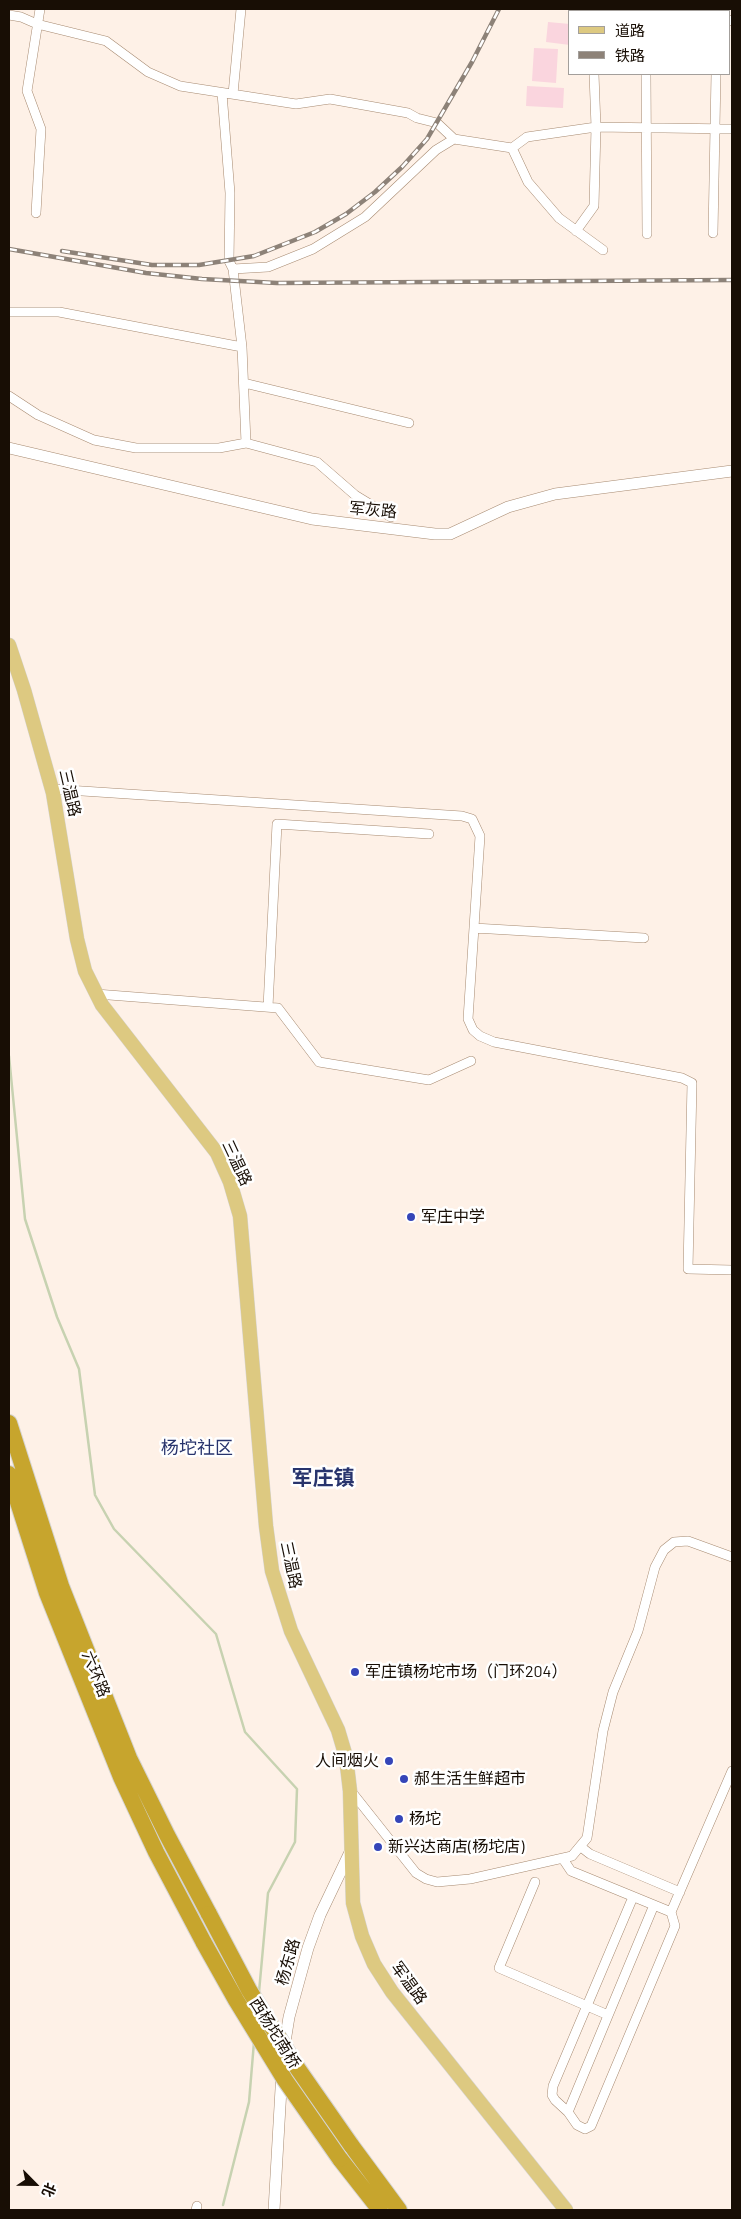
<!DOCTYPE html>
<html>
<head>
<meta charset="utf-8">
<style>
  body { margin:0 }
  #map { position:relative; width:741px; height:2219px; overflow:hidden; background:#fef1e7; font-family:Barlow,"Noto Sans SC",sans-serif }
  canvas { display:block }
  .frame { position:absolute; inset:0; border:10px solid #180e05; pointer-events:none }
  .legend { position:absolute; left:568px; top:10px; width:162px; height:65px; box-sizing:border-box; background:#fff; border:1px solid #a39f9b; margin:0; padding:6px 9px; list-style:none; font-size:15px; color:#180e05 }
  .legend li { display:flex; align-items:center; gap:10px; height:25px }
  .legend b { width:25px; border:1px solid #a39f9b }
  .north { position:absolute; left:10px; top:2159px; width:50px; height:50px; -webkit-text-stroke:4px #fff; paint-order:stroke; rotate:113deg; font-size:14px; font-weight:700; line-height:20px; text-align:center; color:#180e05 }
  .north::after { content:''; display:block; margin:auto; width:18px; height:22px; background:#180e05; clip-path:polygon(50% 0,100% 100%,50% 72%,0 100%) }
</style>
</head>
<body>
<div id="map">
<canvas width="741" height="2219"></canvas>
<div class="frame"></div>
<ul class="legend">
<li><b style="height:6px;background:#ddc981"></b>道路</li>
<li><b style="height:6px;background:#8d8278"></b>铁路</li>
</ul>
<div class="north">北</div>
</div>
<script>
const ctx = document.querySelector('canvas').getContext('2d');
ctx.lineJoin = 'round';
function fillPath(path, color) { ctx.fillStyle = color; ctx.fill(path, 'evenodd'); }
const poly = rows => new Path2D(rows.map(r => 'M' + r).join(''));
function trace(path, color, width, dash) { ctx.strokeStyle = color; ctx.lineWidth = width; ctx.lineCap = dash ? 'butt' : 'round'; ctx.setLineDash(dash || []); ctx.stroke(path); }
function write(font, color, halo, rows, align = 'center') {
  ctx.font = font + ' Barlow,"Noto Sans SC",sans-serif'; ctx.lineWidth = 5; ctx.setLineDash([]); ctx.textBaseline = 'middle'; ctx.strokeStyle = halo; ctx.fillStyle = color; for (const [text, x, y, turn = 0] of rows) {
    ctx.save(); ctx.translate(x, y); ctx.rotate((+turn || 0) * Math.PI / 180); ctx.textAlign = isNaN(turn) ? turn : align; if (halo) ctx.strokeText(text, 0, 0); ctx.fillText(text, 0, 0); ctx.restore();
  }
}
fillPath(poly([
  [548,22,570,24,570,45,546,42],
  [534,48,558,49,556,83,532,81],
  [527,86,564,88,563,108,526,106]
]), '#fad5de');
trace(poly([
  [9,1056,25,1219,57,1317,79,1369,95,1495,114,1529,216,1634,245,1732,297,1789,295,1842,268,1893,259,1992],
  [223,2205,249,2102,254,2042]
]), '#c7d2b1', 2.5);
const minor = poly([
  [653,11,654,9],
  [9,15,21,17,37,24,106,41,148,72,180,86,296,104,330,99,408,113,417,118,437,123,454,139],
  [730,21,732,20],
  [646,74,647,234],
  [222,93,230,193,229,261,233,269,242,347,246,443],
  [233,94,241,9],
  [512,148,528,182,559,218,603,250],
  [36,213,41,129,27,91,40,9],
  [576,231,594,206,596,127,732,129],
  [713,233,716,74],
  [233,269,268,267,313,249,365,217,436,150,454,139,512,148,527,137,596,127,594,74],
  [9,312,59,312,242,347],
  [244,383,409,423],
  [9,396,38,415,94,440,136,448,219,448,246,443,317,462,355,495,391,517],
  [52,789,462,816,472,819,480,836,468,1019,473,1030,480,1036,494,1042,682,1078,692,1083,688,1269,732,1270],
  [474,928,644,938],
  [96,994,278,1008,319,1062,429,1080,471,1061],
  [268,1007,277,824,429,834],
  [351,1791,416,1873,426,1879,437,1882,470,1879,572,1856,587,1838,603,1731,613,1692,638,1631,655,1567,664,1550,674,1542,688,1541,732,1557],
  [581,1847,590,1854,680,1892],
  [563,1859,571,1871,671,1912],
  [535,1882,499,1968,608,2015],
  [654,1905,568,2112,577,2125,585,2129,591,2126,675,1926,671,1912,732,1771],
  [568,2112,555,2100,552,2095,553,2086,633,1897],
  [196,2210,197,2206]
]);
const tertiary = poly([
  [9,448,312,519,435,534,450,534,508,507,555,494,732,471],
  [274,2210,283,2054,289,2017,308,1948,320,1915,351,1850]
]);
const primary = poly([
  [9,645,24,690,53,793,77,939,85,971,102,1005,217,1153,230,1182,240,1216,266,1526,272,1571,291,1631,338,1730,346,1757,350,1791,353,1903,362,1936,374,1964,392,1992,566,2210]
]);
const motorway = poly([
  [9,1423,61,1586,129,1758,167,1835,209,1914],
  [9,1474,47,1593,121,1777,156,1852,204,1943],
  [351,2145,399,2210],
  [340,2159,380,2210]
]);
trace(minor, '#a78a71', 10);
trace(tertiary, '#a78a71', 12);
trace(primary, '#d5d4d2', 15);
trace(motorway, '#d5d4d2', 18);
trace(minor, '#fff', 9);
trace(tertiary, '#fff', 11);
trace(primary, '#ddc981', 14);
trace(motorway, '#c7a52d', 16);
const rail = poly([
  [9,249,146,273,202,279,277,283,732,280],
  [62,251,152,265,199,265,254,256,315,232,346,214,375,192,402,167,427,139,472,62,499,9]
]);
trace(rail, '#8d8278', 4.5);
trace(rail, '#fff', 2.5, [8]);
const motorwayBridge = poly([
  [209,1914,249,1990,298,2069,351,2145],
  [204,1943,236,2000,285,2080,340,2159]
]);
trace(motorwayBridge, '#d5d4d2', 18, []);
trace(motorwayBridge, '#c7a52d', 16);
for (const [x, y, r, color] of [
  [411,1217,5,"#3545b8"],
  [355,1672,5,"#3545b8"],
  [389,1761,5,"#3545b8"],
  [404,1779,5,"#3545b8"],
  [399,1819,5,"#3545b8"],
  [378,1847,5,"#3545b8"]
]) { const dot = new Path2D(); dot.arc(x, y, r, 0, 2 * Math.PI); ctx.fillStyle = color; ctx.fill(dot); trace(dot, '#fff', 2); }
write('16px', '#180e05', '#fff', [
  ["军灰路",373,510,5],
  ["三温路",70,793,77],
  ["三温路",237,1163,65],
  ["三温路",291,1565,78],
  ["六环路",96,1674,68],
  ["杨东路",288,1962,-74],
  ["军温路",409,1983,54],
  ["西杨坨南桥",275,2033,58]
]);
write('16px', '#180e05', '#fff', [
  ["军庄中学",421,1217],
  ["军庄镇杨坨市场（门环204）",365,1672],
  ["人间烟火",379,1761,"right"],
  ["郝生活生鲜超市",414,1779],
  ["杨坨",409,1819],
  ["新兴达商店(杨坨店)",388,1847]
], 'left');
write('18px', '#28346d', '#fff', [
  ["杨坨社区",197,1448]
]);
write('bold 21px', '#28346d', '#fff', [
  ["军庄镇",323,1478]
]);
</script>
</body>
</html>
